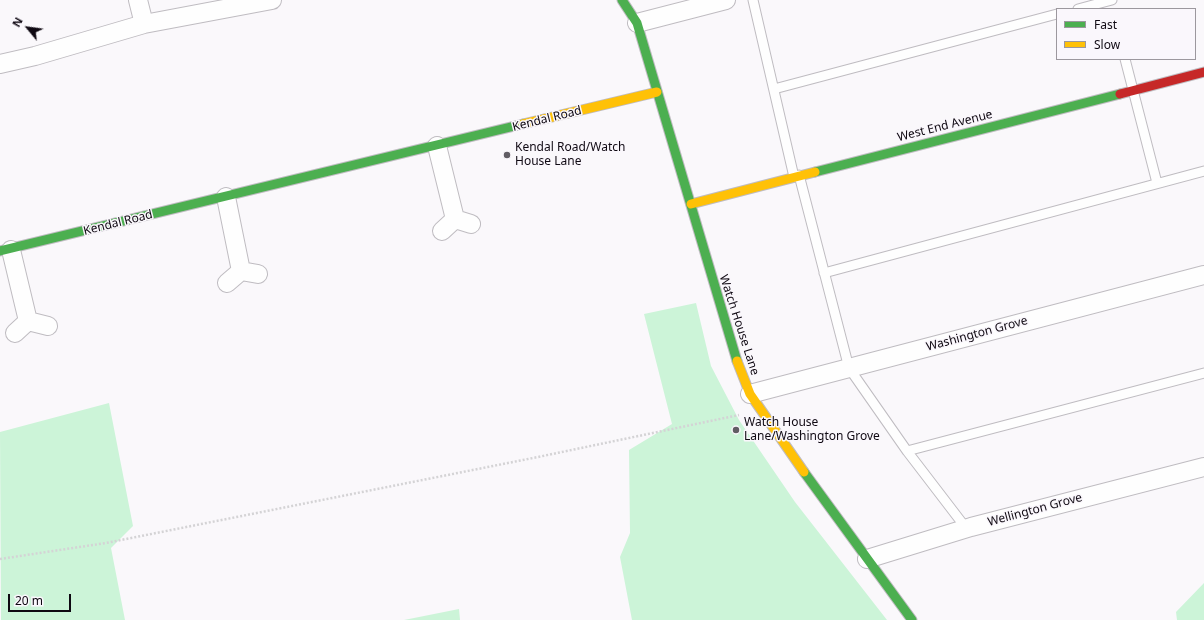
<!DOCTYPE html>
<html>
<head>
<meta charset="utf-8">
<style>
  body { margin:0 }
  #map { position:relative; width:1204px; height:620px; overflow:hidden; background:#faf8fb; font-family:"Noto Sans",sans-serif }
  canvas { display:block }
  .legend { position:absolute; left:1056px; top:8px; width:140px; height:52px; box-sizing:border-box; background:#faf7fc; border:1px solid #9c989e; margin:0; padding:5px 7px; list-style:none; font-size:12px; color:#0f0912 }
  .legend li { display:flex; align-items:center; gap:8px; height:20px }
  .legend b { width:20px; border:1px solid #9c989e }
  .north { position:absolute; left:8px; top:8px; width:40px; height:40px; -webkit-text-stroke:3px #faf7fc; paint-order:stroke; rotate:299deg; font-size:11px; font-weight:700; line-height:16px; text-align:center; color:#0f0912 }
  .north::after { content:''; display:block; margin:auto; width:14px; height:18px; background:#0f0912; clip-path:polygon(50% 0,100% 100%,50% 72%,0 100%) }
  .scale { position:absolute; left:8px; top:594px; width:63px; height:18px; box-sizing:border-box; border:2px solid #0f0912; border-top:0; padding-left:5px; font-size:12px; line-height:14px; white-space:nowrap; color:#0f0912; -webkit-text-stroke:3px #faf7fc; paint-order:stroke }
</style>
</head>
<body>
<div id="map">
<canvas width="1204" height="620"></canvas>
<ul class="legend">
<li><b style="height:5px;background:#4caf50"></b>Fast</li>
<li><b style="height:5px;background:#ffc107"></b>Slow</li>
</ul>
<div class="north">N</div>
<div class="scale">20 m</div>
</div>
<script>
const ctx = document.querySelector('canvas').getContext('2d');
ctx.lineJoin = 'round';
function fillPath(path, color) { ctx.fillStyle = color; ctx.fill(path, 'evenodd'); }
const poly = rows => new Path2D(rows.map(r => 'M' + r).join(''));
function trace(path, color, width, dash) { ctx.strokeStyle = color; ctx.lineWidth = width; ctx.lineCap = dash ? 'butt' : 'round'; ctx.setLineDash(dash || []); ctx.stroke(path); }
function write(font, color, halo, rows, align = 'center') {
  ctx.font = font + ' "Noto Sans",sans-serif'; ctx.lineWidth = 3; ctx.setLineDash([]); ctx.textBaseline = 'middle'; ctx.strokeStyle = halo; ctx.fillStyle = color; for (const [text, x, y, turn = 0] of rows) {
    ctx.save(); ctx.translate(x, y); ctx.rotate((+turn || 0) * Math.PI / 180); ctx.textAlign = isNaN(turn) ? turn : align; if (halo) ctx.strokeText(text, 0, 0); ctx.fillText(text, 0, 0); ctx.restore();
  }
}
fillPath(poly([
  [696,303,711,366,739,420,795,502,887,620,632,620,620,557,630,533,629,450,672,424,644,314],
  [109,403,133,526,111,548,125,620,1,620,0,432],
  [1204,583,1204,620,1177,620,1176,612],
  [459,609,460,620,404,620]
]), '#ccf4d8');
const lane = poly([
  [753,0,794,177],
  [1078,9,1112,0],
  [1125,59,1157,183],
  [774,89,1057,14],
  [799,175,849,368,907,451,966,528],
  [824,273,1204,171],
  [907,451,1204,373]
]);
const street = poly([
  [138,0,144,24],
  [637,23,726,0],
  [0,64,35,56,144,24,272,0],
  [437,146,455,219],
  [226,197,241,271],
  [442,231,455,219,471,224],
  [11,250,28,321],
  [227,283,241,271,258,274],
  [15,333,28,321,48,326],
  [750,394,1204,275],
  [867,559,971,527,1204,467]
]);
const fast = poly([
  [622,0,637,23,737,361],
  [815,172,1120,94],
  [0,251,523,124],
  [804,472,912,620]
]);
const slow = poly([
  [523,124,657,92],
  [691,204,815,172],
  [737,361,750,394,804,472]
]);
const jam = poly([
  [1120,94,1204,72]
]);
trace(lane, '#bfbcc1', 11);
trace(street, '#bfbcc1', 20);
trace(fast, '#bfbcc1', 11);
trace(slow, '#bfbcc1', 11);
trace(jam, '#bfbcc1', 11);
trace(poly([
  [0,559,106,543,538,457,739,415]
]), '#d4d3d5', 2.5, [2, 2]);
trace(lane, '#fefefe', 9);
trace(street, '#fefefe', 18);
trace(fast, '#4caf50', 9);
trace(slow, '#ffc107', 9);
trace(jam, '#c62828', 9);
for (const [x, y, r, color] of [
  [507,155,4,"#615d64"],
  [736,430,4,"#615d64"]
]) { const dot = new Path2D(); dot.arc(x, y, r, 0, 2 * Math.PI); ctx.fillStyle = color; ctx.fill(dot); trace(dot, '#faf7fc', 1.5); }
write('12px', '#0f0912', '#faf7fc', [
  ["Kendal Road",547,119,-14],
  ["West End Avenue",945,126,-14],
  ["Kendal Road",118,223,-14],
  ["Watch House Lane",739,325,72],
  ["Washington Grove",977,334,-15],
  ["Wellington Grove",1035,510,-15]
]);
write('12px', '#0f0912', '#faf7fc', [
  ["Kendal Road/Watch",515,148],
  ["House Lane",515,162],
  ["Watch House",744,423],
  ["Lane/Washington Grove",744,437]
], 'left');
</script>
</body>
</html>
